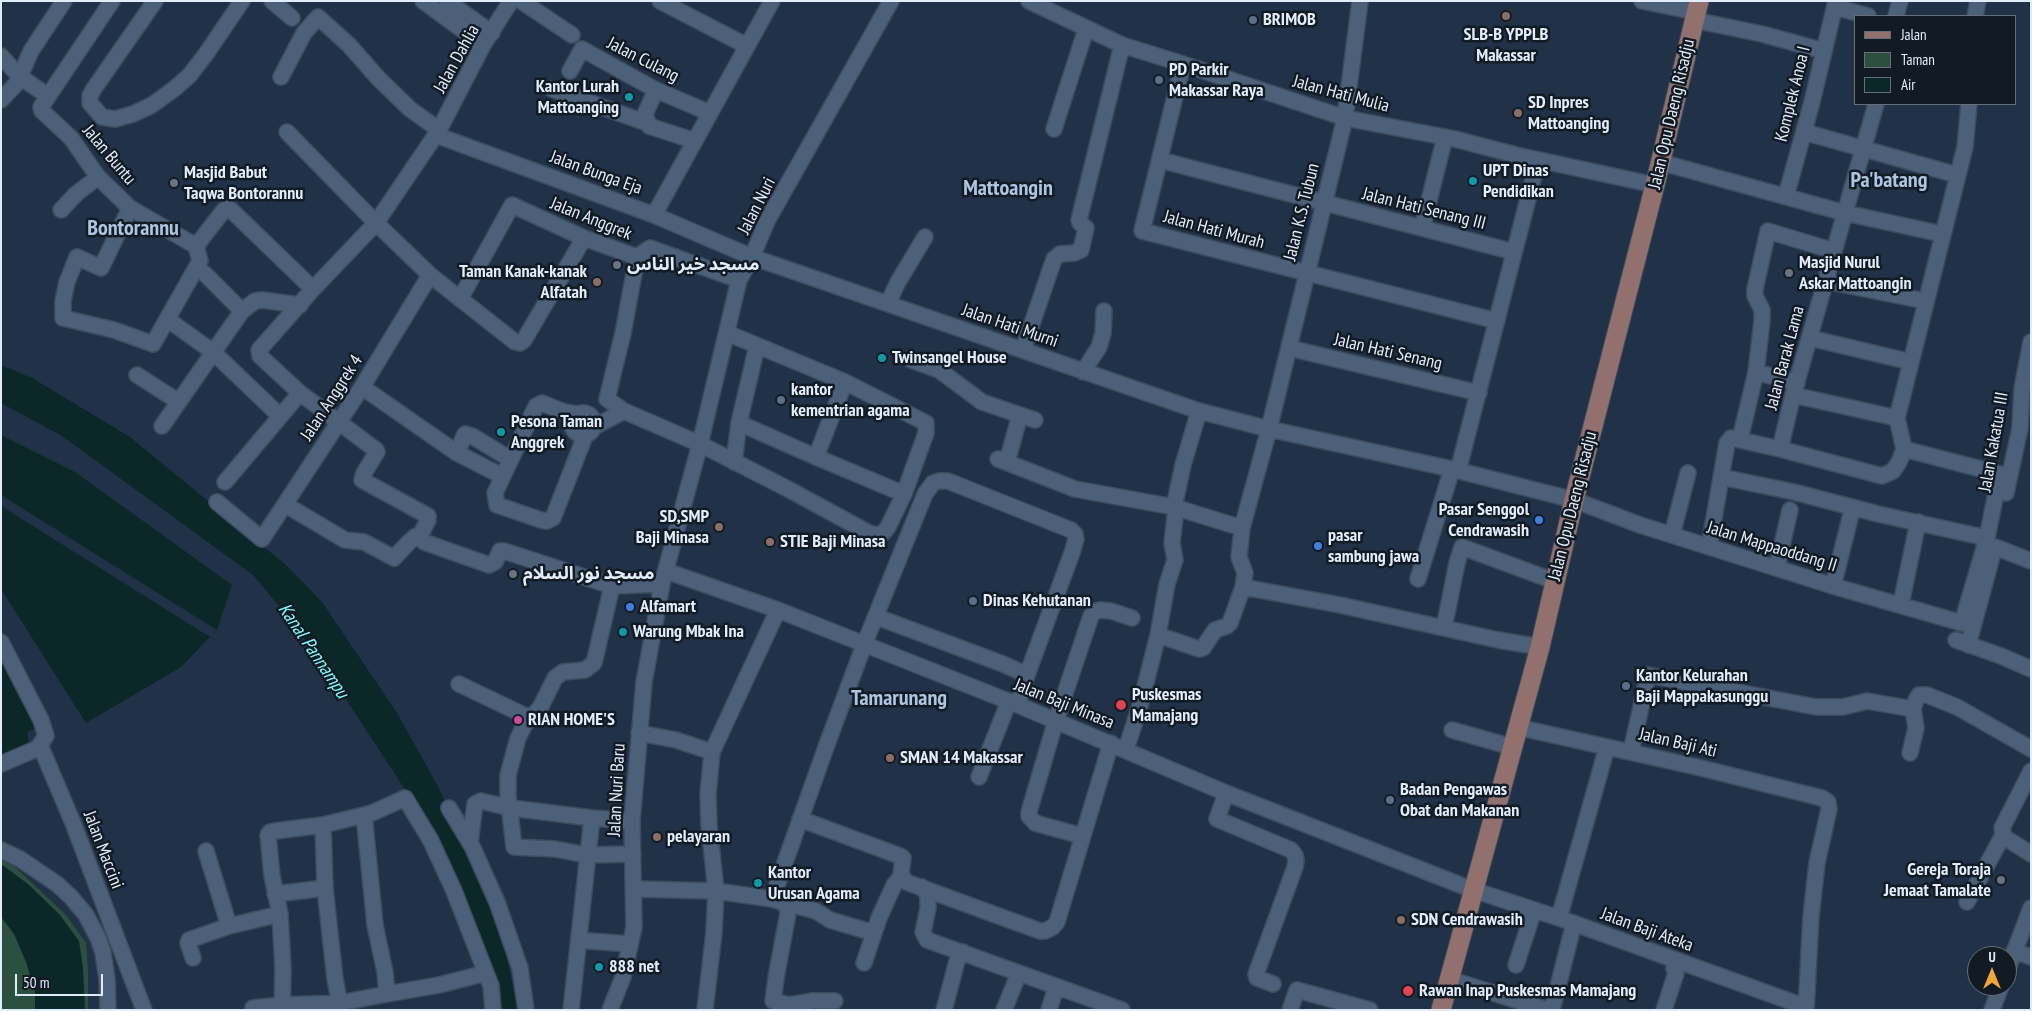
<!DOCTYPE html>
<html>
<head>
<meta charset="utf-8">
<style>
  body { margin:0 }
  #map { position:relative; width:2032px; height:1011px; overflow:hidden; background:#213248; font-family:"PT Sans Narrow",sans-serif }
  canvas { display:block }
  .frame { position:absolute; inset:0; border:2px solid #e2edfb; pointer-events:none }
  .legend { position:absolute; left:1854px; top:15px; width:162px; height:90px; box-sizing:border-box; background:#121a24; border:1px solid #656e7a; margin:0; padding:6px 9px; list-style:none; font-size:15px; color:#e2edfb }
  .legend li { display:flex; align-items:center; gap:10px; height:25px }
  .legend b { width:25px; border:1px solid #656e7a }
  .north { position:absolute; left:1967px; top:946px; width:50px; height:50px; box-sizing:border-box; background:#121a24; border:1px solid #656e7a; border-radius:50%; rotate:0deg; font-size:14px; font-weight:700; line-height:20px; text-align:center; color:#e2edfb }
  .north::after { content:''; display:block; margin:auto; width:18px; height:22px; background:#efa73d; clip-path:polygon(50% 0,100% 100%,50% 72%,0 100%) }
  .scale { position:absolute; left:15px; top:974px; width:88px; height:22px; box-sizing:border-box; border:2px solid #e2edfb; border-top:0; padding-left:6px; font-size:15px; line-height:18px; white-space:nowrap; color:#e2edfb; -webkit-text-stroke:4px #121a24; paint-order:stroke }
</style>
</head>
<body>
<div id="map">
<canvas width="2032" height="1011"></canvas>
<div class="frame"></div>
<ul class="legend">
<li><b style="height:6px;background:#91706e"></b>Jalan</li>
<li><b style="height:14px;background:#2b503f"></b>Taman</li>
<li><b style="height:14px;background:#0b2727"></b>Air</li>
</ul>
<div class="north">U</div>
<div class="scale">50 m</div>
</div>
<script>
const ctx = document.querySelector('canvas').getContext('2d');
ctx.lineJoin = 'round';
function fillPath(path, color) { ctx.fillStyle = color; ctx.fill(path, 'evenodd'); }
const poly = rows => new Path2D(rows.map(r => 'M' + r).join(''));
function trace(path, color, width, dash) { ctx.strokeStyle = color; ctx.lineWidth = width; ctx.lineCap = dash ? 'butt' : 'round'; ctx.setLineDash(dash || []); ctx.stroke(path); }
function write(font, color, halo, rows, align = 'center') {
  ctx.font = font + ' "PT Sans Narrow","Noto Sans Arabic",sans-serif'; ctx.lineWidth = 5; ctx.setLineDash([]); ctx.textBaseline = 'middle'; ctx.strokeStyle = halo; ctx.fillStyle = color; for (const [text, x, y, turn = 0] of rows) {
    ctx.save(); ctx.translate(x, y); ctx.rotate((+turn || 0) * Math.PI / 180); ctx.textAlign = isNaN(turn) ? turn : align; if (halo) ctx.strokeText(text, 0, 0); ctx.fillText(text, 0, 0); ctx.restore();
  }
}
fillPath(poly([
  [1,859,16,868,66,915,86,943,88,971,88,1010,1,1010]
]), '#2b503f');
fillPath(poly([
  [1,365,32,378,130,437,286,565,322,602,397,713,439,788,501,930,518,1010,495,1010,408,794,315,652,279,606,253,575,62,436,1,403],
  [1,435,75,472,232,585,217,630,1,495],
  [1,506,210,637,181,667,86,723,1,589],
  [1,646,42,726,27,732,30,747,1,755],
  [1,864,28,884,60,915,79,941,83,968,85,1010,35,1010,35,991,26,962,14,934,1,917]
]), '#0b2727');
const minor = poly([
  [112,1,41,107,42,111,71,138,98,177,130,208,196,246,224,210,229,208,313,289],
  [155,1,93,90,90,96,90,103,102,117,115,119,133,114,152,105,174,89,189,76,206,54,242,1],
  [272,1,292,18],
  [423,1,483,45],
  [447,1,492,33],
  [521,1,572,35],
  [660,1,747,46],
  [1029,1,1122,45,1183,64,1345,118,1455,139,1516,155,1655,185],
  [1360,1,1345,118,1269,429,1242,528,1239,557,1245,573,1243,587,1340,605,1498,640,1540,647],
  [1642,1,1696,12],
  [1835,7,1868,16],
  [1896,16,1900,1],
  [1975,16,1978,1],
  [1694,20,1762,34,1824,51],
  [1,56,19,76,48,96],
  [1183,64,1142,231,1497,321],
  [570,71,582,49,656,90,710,113],
  [281,77,304,33,318,17,349,45,378,78,410,109,439,130],
  [552,89,647,123],
  [656,90,645,114,649,126,695,141],
  [1,100,17,83,31,51,64,1],
  [1054,129,1086,29],
  [287,132,376,223,430,275,515,342,520,343,524,340,584,238],
  [1804,132,1957,175],
  [436,135,654,215,752,257,1199,411,1269,429,1452,469,1574,500,1640,525,1833,586,1962,623,1987,538,2000,474,1904,449],
  [1160,160,1514,252],
  [1660,162,1845,213,1942,234],
  [1786,196,1812,102,1836,1],
  [130,208,101,268,77,257,67,282,63,301,63,318,114,330,153,344,200,261,196,246],
  [61,210,76,194,98,177],
  [654,215,772,1],
  [1422,228,1445,137],
  [637,257,650,248,739,280],
  [204,273,242,311],
  [1826,281,1925,301],
  [460,299,512,205,584,238,637,257,623,333,607,399,624,411,700,444,788,489,869,533,877,535,883,533,888,527,904,494,926,433,926,423,845,382,727,333],
  [888,303,898,282,925,237],
  [167,319,213,352,280,416],
  [1810,338,1911,362],
  [1289,348,1479,393],
  [1023,350,1054,259,1060,254,1074,253,1081,250,1086,228,1080,223,1079,220,1122,45],
  [911,360,939,370,982,402,1020,415,1007,462],
  [1083,372,1099,347,1103,333,1104,311],
  [1756,372,1797,383],
  [137,375,179,402],
  [362,387,457,453,502,476],
  [300,393,376,450,377,452,364,473,362,480,428,516,428,520,420,536,424,542,489,565,495,562,500,551,504,551,612,586],
  [1793,395,1897,418],
  '572 424a11 11 0 1 1 22 0a11 11 0 1 1-22 0Z',
  [577,414,564,412,542,403,536,406,495,493,497,505,541,520,547,521,553,518,585,436],
  [1020,415,1035,420],
  [739,423,816,457,904,494],
  [162,426,242,311,255,301,262,300,300,305],
  [594,427,624,411],
  [1740,439,1756,372,1762,321,1762,310,1755,296,1755,289,1768,231,1834,251],
  [1780,449,1793,395,1876,104],
  [457,453,465,434,472,436,510,459],
  [816,457,845,382],
  [998,459,1075,489,1174,507,1242,528],
  [734,462,739,423,757,346],
  [1458,471,1538,160],
  [1721,477,1794,492,1878,514,1987,538],
  [225,482,300,393,260,356,259,350,313,289,376,223,439,130,483,45,511,1],
  [2006,493,2020,428,2022,389,2031,342],
  [217,502,262,539,362,387,430,275],
  [286,505,345,540,364,542,394,558,409,542,416,536,420,536],
  [1174,507,1183,465,1199,411],
  [1672,535,1688,473],
  [1709,547,1727,443,1731,438,1780,449,1882,476,1893,471,1899,462,1904,449,1897,418,1965,147,1969,104],
  [1995,547,2031,561],
  [1777,567,1790,510],
  [666,571,778,610,1018,705,1226,793,1473,890,1559,918,1806,1007],
  [1418,579,1452,469],
  [1833,586,1851,514],
  [1901,604,1918,522],
  [877,617,1003,664,1027,675],
  [1444,628,1457,563,1462,547,1554,581],
  [1158,635,1167,584,1175,560,1172,543,1176,508],
  [1956,640,2001,656,2031,669],
  [1,642,41,720,46,736,40,745],
  [1968,645,1993,553],
  [459,684,530,718],
  [1517,727,1697,767,1822,798,1828,802,1829,809,1817,863,1811,916,1806,1010],
  [1452,730,1512,747],
  [639,733,676,740,712,752],
  [1126,749,1140,706,1158,635,1199,649,1203,648,1215,630,1227,626,1230,623,1243,587],
  [1631,752,1648,675,1816,707,1843,707,1867,701,1913,709],
  [1910,753,1916,728,1913,709,1916,700,1919,695,1927,695,1957,707,2031,749],
  [1,764,36,749,40,745,73,823,144,1010],
  [2031,771,2002,828,2004,837,2031,854],
  [979,777,1009,701],
  [1226,793,1217,819,1291,850,1295,855,1296,861,1295,867,1256,974,1257,978,1273,984],
  [449,808,472,846,497,902,520,968,526,1010],
  [364,815,375,925,385,972,387,994,439,985,486,973],
  [800,819,900,856,903,858,901,874,906,882,993,914,1040,931,1045,931,1053,927,1057,922,1111,743],
  [323,825,325,888,335,979,341,1010],
  [1082,836,1035,823,1029,816,1029,812,1056,720,1091,616,1096,611,1100,610,1111,611,1132,618],
  [470,843,475,804,481,801,511,808,592,818,632,821],
  [1,850,20,859,57,884,71,897,86,915,99,940,103,953,107,979,108,1010],
  [206,851,229,926],
  [633,854,587,855,555,849,514,847,508,796,508,775,518,738,525,724,540,708,555,678,563,672,585,670,594,663,612,586,662,584],
  [922,887,928,895,928,908,923,932,927,940,1122,1010],
  [634,889,716,891,772,899,826,747,864,645,925,494,933,483,939,481,948,481,1071,530,1075,534,1076,539,1073,550,1027,675,1018,705],
  [275,894,325,888],
  [772,899,786,903,788,913,776,978,773,1001,789,1005,813,1001,835,1001],
  [1967,902,2003,835],
  [786,903,816,911,830,920,874,933],
  [1559,918,1607,747],
  [589,941,630,944],
  [2014,951,2031,957],
  [193,958,188,943,189,940,229,926,280,914],
  [864,963,879,918,894,885,901,877],
  [1516,965,1534,910],
  [2007,971,2031,908],
  [1449,979,1547,1010],
  [253,1008,282,1005,340,1003,387,994],
  [282,1010,283,969,280,914,272,876,268,835,270,832,275,831,323,825,372,813,405,798,431,841,454,891,491,986,493,1010],
  [571,1010,592,818],
  [610,1010,623,977,634,927,632,821,644,682,662,584,700,444,739,280,752,257,767,221,891,1],
  [705,1010,714,932,716,891,709,825,708,794,712,752,778,610],
  [944,1010,957,961,963,952],
  [1004,1010,1019,973],
  [1049,1010,1056,987],
  [1290,1010,1297,990,1370,1010],
  [1552,1010,1574,923],
  [1664,1010,1676,973,1674,968,1677,961],
  [1992,1010,2001,986]
]);
const major = poly([
  [1441,1010,1540,647,1574,500,1655,185,1699,1]
]);
trace(minor, '#3d4d5f', 18);
trace(major, '#3d4d5f', 21);
trace(minor, '#4d6079', 15);
trace(major, '#91706e', 19);
for (const [x, y, r, color] of [
  [1506,16,5,"#8d6e63"],
  [1253,20,5,"#5c6f8a"],
  [1159,80,5,"#5c6f8a"],
  [629,97,5,"#0f9aa8"],
  [1518,113,5,"#8d6e63"],
  [1473,181,5,"#0f9aa8"],
  [174,183,5,"#6b7280"],
  [617,265,5,"#6b7280"],
  [1789,273,5,"#6b7280"],
  [597,282,5,"#8d6e63"],
  [882,358,5,"#0f9aa8"],
  [781,400,5,"#5c6f8a"],
  [501,432,5,"#0f9aa8"],
  [1539,520,5,"#3f7fe0"],
  [719,527,5,"#8d6e63"],
  [770,542,5,"#8d6e63"],
  [1318,546,5,"#3f7fe0"],
  [513,574,5,"#6b7280"],
  [973,601,5,"#5c6f8a"],
  [630,607,5,"#3f7fe0"],
  [623,632,5,"#0f9aa8"],
  [1626,686,5,"#5c6f8a"],
  [1121,705,6,"#e0444e"],
  [518,720,5,"#d1479c"],
  [890,758,5,"#8d6e63"],
  [1390,800,5,"#5c6f8a"],
  [657,837,5,"#8d6e63"],
  [2001,880,5,"#6b7280"],
  [758,883,5,"#0f9aa8"],
  [1401,920,5,"#8d6e63"],
  [599,967,5,"#0f9aa8"],
  [1408,991,6,"#e0444e"]
]) { const dot = new Path2D(); dot.arc(x, y, r, 0, 2 * Math.PI); ctx.fillStyle = color; ctx.fill(dot); trace(dot, '#121a24', 2); }
write('bold 18px', '#e2edfb', '#121a24', [
  ["BRIMOB",1263,20],
  ["SLB-B YPPLB",1506,35,"center"],
  ["Makassar",1506,56,"center"],
  ["PD Parkir",1169,70],
  ["Makassar Raya",1169,91],
  ["Kantor Lurah",619,87,"right"],
  ["Mattoanging",619,108,"right"],
  ["SD Inpres",1528,103],
  ["Mattoanging",1528,124],
  ["UPT Dinas",1483,171],
  ["Pendidikan",1483,192],
  ["Masjid Babut",184,173],
  ["Taqwa Bontorannu",184,194],
  ["Masjid Nurul",1799,263],
  ["Askar Mattoangin",1799,284],
  ["مسجد خير الناس",627,265],
  ["Taman Kanak-kanak",587,272,"right"],
  ["Alfatah",587,293,"right"],
  ["Twinsangel House",892,358],
  ["kantor",791,390],
  ["kementrian agama",791,411],
  ["Pesona Taman",511,422],
  ["Anggrek",511,443],
  ["Pasar Senggol",1529,510,"right"],
  ["Cendrawasih",1529,531,"right"],
  ["SD,SMP",709,517,"right"],
  ["Baji Minasa",709,538,"right"],
  ["pasar",1328,536],
  ["sambung jawa",1328,557],
  ["STIE Baji Minasa",780,542],
  ["مسجد نور السلام",523,574],
  ["Dinas Kehutanan",983,601],
  ["Alfamart",640,607],
  ["Warung Mbak Ina",633,632],
  ["Kantor Kelurahan",1636,676],
  ["Baji Mappakasunggu",1636,697],
  ["Puskesmas",1132,695],
  ["Mamajang",1132,716],
  ["RIAN HOME'S",528,720],
  ["SMAN 14 Makassar",900,758],
  ["Badan Pengawas",1400,790],
  ["Obat dan Makanan",1400,811],
  ["pelayaran",667,837],
  ["Gereja Toraja",1991,870,"right"],
  ["Jemaat Tamalate",1991,891,"right"],
  ["Kantor",768,873],
  ["Urusan Agama",768,894],
  ["SDN Cendrawasih",1411,920],
  ["888 net",609,967],
  ["Rawan Inap Puskesmas Mamajang",1419,991]
], 'left');
write('18px', '#e2edfb', '#121a24', [
  ["Jalan Dahlia",457,59,-61],
  ["Jalan Culang",643,60,27],
  ["Jalan Hati Mulia",1341,94,15],
  ["Komplek Anoa I",1793,94,-76],
  ["Jalan Opu Daeng Risadju",1672,114,-77],
  ["Jalan Buntu",109,155,50],
  ["Jalan Bunga Eja",596,173,20],
  ["Jalan Nuri",757,206,-63],
  ["Jalan Hati Senang III",1424,209,14],
  ["Jalan K.S. Tubun",1302,212,-76],
  ["Jalan Anggrek",591,219,22],
  ["Jalan Hati Murah",1214,230,15],
  ["Jalan Hati Murni",1010,326,19],
  ["Jalan Hati Senang",1388,352,13],
  ["Jalan Barak Lama",1785,358,-75],
  ["Jalan Anggrek 4",332,398,-57],
  ["Jalan Kakatua III",1994,442,-80],
  ["Jalan Opu Daeng Risadju",1573,506,-76],
  ["Jalan Mappaoddang II",1772,547,17],
  ["Jalan Baji Minasa",1064,704,22],
  ["Jalan Baji Ati",1678,743,13],
  ["Jalan Nuri Baru",617,790,-87],
  ["Jalan Maccini",103,850,69],
  ["Jalan Baji Ateka",1647,930,20]
]);
write('italic 19px', '#7efcfc', '#121a24', [
  ["Kanal Pannampu",313,651,56]
]);
write('bold 22px', '#aec4e0', '#121a24', [
  ["Pa'batang",1889,181],
  ["Mattoangin",1008,189],
  ["Bontorannu",133,229],
  ["Tamarunang",899,699]
]);
</script>
</body>
</html>
